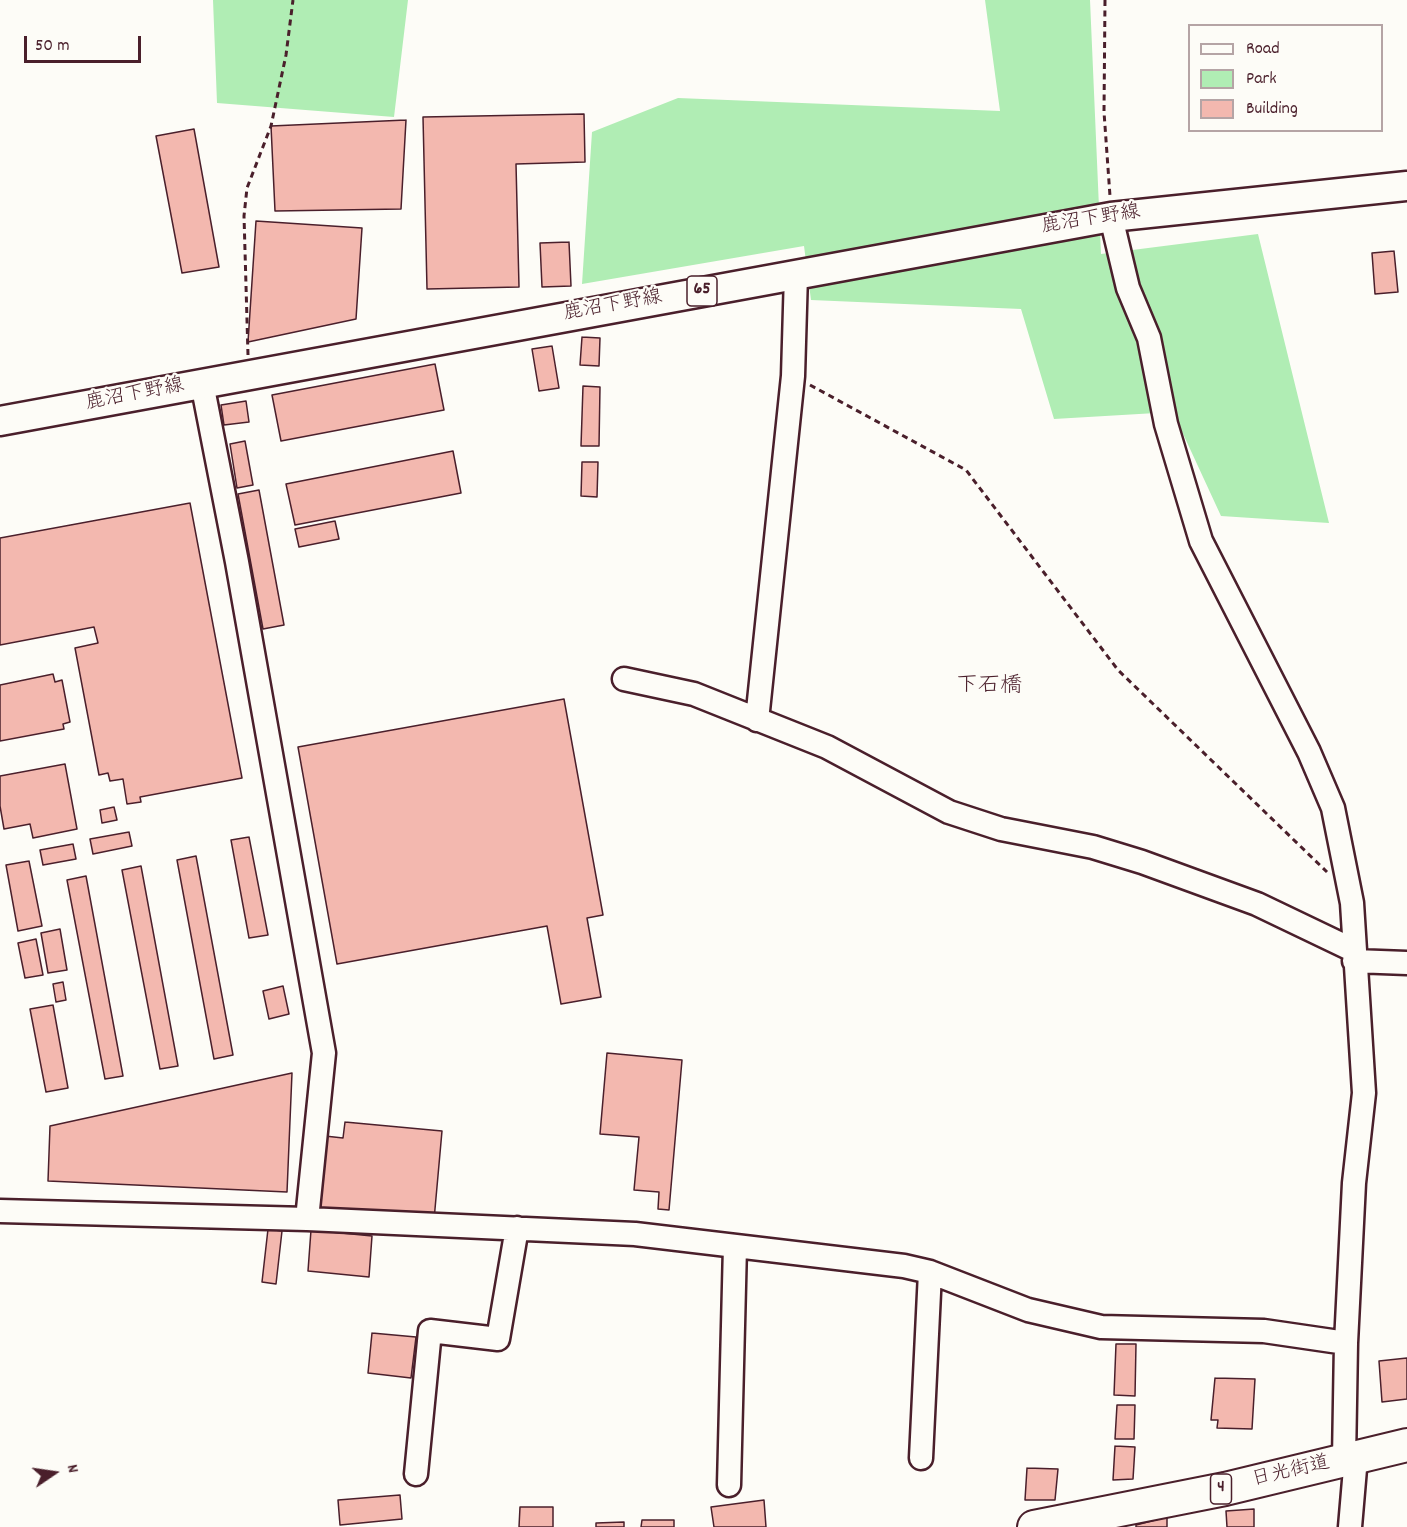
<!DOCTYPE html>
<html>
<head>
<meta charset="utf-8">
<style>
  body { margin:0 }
  #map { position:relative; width:1407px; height:1527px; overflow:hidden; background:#fdfcf7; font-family:Dekko,sans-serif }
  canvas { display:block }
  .legend { position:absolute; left:1188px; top:24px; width:195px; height:108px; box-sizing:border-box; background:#fdfcf7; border:2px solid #b5a4a5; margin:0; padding:8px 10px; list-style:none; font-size:18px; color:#4a1f2b }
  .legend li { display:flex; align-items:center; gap:12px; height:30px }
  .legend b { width:30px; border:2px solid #b5a4a5 }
  .north { position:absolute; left:24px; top:1443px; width:60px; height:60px; -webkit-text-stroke:4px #fdfcf7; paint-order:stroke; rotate:77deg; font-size:16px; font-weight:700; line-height:24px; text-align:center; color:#4a1f2b }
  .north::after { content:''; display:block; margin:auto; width:21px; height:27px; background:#4a1f2b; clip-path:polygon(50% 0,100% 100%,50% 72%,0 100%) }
  .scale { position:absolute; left:24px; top:36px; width:117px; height:27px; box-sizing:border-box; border:3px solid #4a1f2b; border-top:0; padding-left:8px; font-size:18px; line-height:21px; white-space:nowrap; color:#4a1f2b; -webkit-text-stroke:4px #fdfcf7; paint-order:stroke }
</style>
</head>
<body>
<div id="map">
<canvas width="1407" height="1527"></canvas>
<ul class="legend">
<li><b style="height:8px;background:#fdfcf7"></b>Road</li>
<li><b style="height:16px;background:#b0edb4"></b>Park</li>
<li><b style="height:16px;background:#f3b8af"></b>Building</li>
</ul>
<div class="north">N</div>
<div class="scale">50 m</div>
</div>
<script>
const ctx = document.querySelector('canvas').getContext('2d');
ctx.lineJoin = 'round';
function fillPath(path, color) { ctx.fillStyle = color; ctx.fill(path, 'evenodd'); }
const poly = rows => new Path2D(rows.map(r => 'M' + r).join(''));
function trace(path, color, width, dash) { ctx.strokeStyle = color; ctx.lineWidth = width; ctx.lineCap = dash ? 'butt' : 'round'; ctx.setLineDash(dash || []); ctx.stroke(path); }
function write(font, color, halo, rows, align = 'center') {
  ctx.font = font + ' Dekko,"Klee One",sans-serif'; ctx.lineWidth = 4.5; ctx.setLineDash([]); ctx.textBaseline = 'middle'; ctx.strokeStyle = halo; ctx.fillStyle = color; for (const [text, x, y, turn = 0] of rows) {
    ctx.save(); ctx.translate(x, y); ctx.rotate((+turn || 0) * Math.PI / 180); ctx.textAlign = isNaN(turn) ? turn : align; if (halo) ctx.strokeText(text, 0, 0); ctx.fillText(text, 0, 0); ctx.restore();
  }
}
fillPath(poly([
  [213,0,408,0,394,117,217,103],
  [985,0,1090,0,1101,254,1258,234,1329,523,1221,516,1173,412,1054,419,1021,309,811,300,804,246,582,284,592,132,678,98,1000,111]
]), '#b0edb4');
const building = poly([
  [584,114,585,162,516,164,519,287,427,289,423,117,584,114],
  [406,120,401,209,275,211,271,126,406,120],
  [194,129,219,267,182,273,156,136,194,129],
  [256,221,362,228,356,319,248,342,256,221],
  [569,242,571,286,542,287,540,243,569,242],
  [1394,251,1398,292,1375,294,1372,253,1394,251],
  [582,337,600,338,599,366,580,365,582,337],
  [552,346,559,388,539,391,532,349,552,346],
  [435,364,444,410,281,441,272,395,435,364],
  [583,386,600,387,599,446,581,446,583,386],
  [246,401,249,422,224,425,221,405,246,401],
  [245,441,253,485,237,488,230,444,245,441],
  [453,451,461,493,295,525,286,484,453,451],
  [582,462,598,462,597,497,581,496,582,462],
  [259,490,284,625,263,629,238,494,259,490],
  [190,503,242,778,140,797,141,802,127,804,123,779,110,781,108,773,99,775,75,648,98,643,94,627,0,645,0,538,190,503],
  [335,521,339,539,299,547,295,529,335,521],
  [53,674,55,682,62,680,70,722,63,724,64,729,0,741,0,685,53,674],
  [564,699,603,915,587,918,601,997,561,1004,547,926,337,964,298,747,564,699],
  [65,764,77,829,33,838,30,824,4,829,0,806,0,776,65,764],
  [114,807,117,820,102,823,100,810,114,807],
  [129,832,132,846,93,854,90,839,129,832],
  [249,837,268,935,249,938,231,840,249,837],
  [73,844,76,859,43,865,40,850,73,844],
  [196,856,233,1055,214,1059,177,860,196,856],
  [29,861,42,926,18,931,6,865,29,861],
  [141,866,178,1066,160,1069,122,870,141,866],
  [86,876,123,1076,105,1079,67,880,86,876],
  [60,929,67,970,48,973,41,933,60,929],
  [36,939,43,975,25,978,18,943,36,939],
  [63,982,66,1000,56,1002,53,984,63,982],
  [283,986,289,1014,269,1019,263,991,283,986],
  [53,1005,68,1088,46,1092,30,1009,53,1005],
  [607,1053,682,1060,669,1210,658,1209,659,1192,634,1190,639,1137,600,1134,607,1053],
  [292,1073,287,1192,48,1181,50,1126,292,1073],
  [345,1122,442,1131,434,1220,318,1210,325,1136,343,1138,345,1122],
  [268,1229,282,1231,276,1284,262,1282,268,1229],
  [311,1230,372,1236,369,1277,308,1271,311,1230],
  [372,1333,416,1337,411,1378,368,1373,372,1333],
  [1116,1344,1136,1344,1135,1396,1114,1395,1116,1344],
  [1407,1358,1407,1399,1382,1402,1379,1361,1407,1358],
  [1215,1378,1255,1379,1252,1429,1217,1428,1218,1420,1211,1420,1215,1378],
  [1117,1405,1135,1405,1134,1439,1115,1439,1117,1405],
  [1115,1446,1135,1447,1133,1479,1113,1480,1115,1446],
  [1027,1468,1058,1469,1055,1500,1025,1500,1027,1468],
  [400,1495,402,1519,340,1525,338,1500,400,1495],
  [764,1500,766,1527,714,1527,711,1507,764,1500],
  [520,1507,553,1507,553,1527,519,1527,520,1507],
  [1254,1509,1254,1527,1227,1527,1226,1511,1254,1509],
  [1167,1517,1167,1527,1136,1527,1136,1525,1167,1517],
  [642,1520,674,1520,674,1527,641,1527,642,1520],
  [624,1522,624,1527,596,1527,596,1523,624,1522]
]);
fillPath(building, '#f3b8af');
trace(building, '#4a1f2b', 1.5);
const minor = poly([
  [1111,217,1128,288,1149,338,1166,424,1201,541,1309,752,1333,808,1352,903,1364,1093,1354,1183,1346,1343,1344,1460],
  [202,383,237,562,324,1053,307,1219],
  [624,679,694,694,827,747,949,812,1001,829,1093,847,1142,862,1257,904,1353,950],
  [757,720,793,376,796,274],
  [1354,961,1407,963],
  [0,1211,307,1219,635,1234,904,1266,930,1272,1028,1310,1101,1327,1264,1331,1346,1343],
  [921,1458,930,1272],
  [416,1474,430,1331,498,1339,517,1228],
  [729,1485,735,1246],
  [1350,1527,1356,1457]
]);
const major = poly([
  [0,421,1111,217,1407,186]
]);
const highway = poly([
  [1034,1527,1225,1489,1407,1445]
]);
trace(minor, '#4a1f2b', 27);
trace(major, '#4a1f2b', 33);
trace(highway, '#4a1f2b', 36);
trace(poly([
  [1105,0,1104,112,1110,196],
  [248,355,244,216,247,188,271,126,286,55,293,0],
  [810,385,966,470,1118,670,1327,872]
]), '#4a1f2b', 3, [6, 4.5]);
trace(minor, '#fdfcf7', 22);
trace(major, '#fdfcf7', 28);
trace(highway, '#fdfcf7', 32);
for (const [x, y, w] of [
  [702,291,30],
  [1221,1489,21]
]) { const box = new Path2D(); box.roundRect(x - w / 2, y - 15, w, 30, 4.5); ctx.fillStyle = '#fdfcf7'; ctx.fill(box); trace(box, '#4a1f2b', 1.5); }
write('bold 18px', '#4a1f2b', null, [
  ["65",702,291],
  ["4",1221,1489]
]);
write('20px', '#4a1f2b', '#fdfcf7', [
  ["鹿沼下野線",1091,221,-9],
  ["鹿沼下野線",613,307,-10],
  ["鹿沼下野線",135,396,-11],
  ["日光街道",1291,1473,-13]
]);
write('22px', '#4a1f2b', '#fdfcf7', [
  ["下石橋",989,688]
]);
</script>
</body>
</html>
